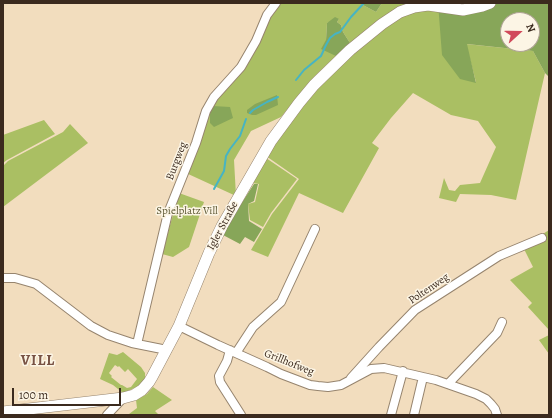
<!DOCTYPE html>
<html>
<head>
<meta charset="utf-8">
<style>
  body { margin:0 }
  #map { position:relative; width:552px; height:418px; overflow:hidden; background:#f2ddbe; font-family:Alegreya,serif }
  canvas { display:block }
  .frame { position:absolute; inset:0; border:4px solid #3b2a1e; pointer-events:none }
  .north { position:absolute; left:500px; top:12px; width:40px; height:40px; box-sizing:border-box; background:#fcf5e5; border:1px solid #afa495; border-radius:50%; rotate:69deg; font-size:11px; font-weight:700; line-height:16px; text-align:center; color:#3b2a1e }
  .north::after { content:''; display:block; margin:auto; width:14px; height:18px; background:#d1495b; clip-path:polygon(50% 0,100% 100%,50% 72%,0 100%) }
  .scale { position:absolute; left:12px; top:388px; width:109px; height:18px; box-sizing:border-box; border:2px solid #3b2a1e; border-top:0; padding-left:5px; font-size:12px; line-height:14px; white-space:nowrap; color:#3b2a1e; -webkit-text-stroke:3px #fcf5e5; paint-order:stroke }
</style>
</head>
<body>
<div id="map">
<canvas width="552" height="418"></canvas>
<div class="frame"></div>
<div class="north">N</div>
<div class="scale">100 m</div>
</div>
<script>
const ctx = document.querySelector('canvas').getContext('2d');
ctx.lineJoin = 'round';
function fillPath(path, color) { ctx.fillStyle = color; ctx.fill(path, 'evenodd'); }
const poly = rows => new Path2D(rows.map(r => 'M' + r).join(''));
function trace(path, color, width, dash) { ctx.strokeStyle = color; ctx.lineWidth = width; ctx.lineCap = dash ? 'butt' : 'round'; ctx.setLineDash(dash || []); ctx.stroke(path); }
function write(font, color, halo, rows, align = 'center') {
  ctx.font = font + ' Alegreya,serif'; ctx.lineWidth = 3; ctx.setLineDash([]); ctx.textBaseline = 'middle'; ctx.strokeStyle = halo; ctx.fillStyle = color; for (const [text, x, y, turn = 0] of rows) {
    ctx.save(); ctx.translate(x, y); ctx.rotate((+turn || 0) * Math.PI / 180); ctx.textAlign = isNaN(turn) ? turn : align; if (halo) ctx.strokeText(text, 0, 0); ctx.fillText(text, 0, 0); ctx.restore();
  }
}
fillPath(poly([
  [278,3,362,3,361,4,376,12,382,3,415,3,350,43,343,32,341,25,337,22,339,19,327,23,326,40,336,56,315,76,281,117,251,131,234,160,236,196,186,173,206,116],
  [414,10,433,10,439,11,460,78,476,82,466,44,533,51,545,73,516,200,491,195,460,194,456,202,439,198,444,178,449,190,455,191,460,185,480,183,496,147,478,121,451,115,413,93,391,118,372,143,379,148,343,213,299,193,268,257,251,250,272,214,299,179,266,156,284,129,333,71,397,18],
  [44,120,55,134,7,160,3,163,3,135],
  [70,124,88,143,3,207,3,166,8,161,63,132],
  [266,158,297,179,271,213,263,227,250,220,248,204,255,202,259,184,252,183],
  [179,193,204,202,189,247,173,257,162,254],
  [549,230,549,330,528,307,532,303,510,280,533,267,523,247],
  [549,335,549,354,539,340],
  [123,352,141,367,145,373,145,381,139,386,123,393,113,385,100,379,109,353,117,355],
  [115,365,118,367,119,366,125,372,128,369,137,379,131,387,127,388,122,385,121,385,111,377,112,376,109,373],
  [153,387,172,400,155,411,159,415,121,415,129,414,137,408,136,400,147,394]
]), '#aabf63');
fillPath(poly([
  [362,3,382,3,376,12,361,4],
  [438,3,549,3,549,77,545,73,533,51,467,44,476,83,460,79,442,55],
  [508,20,532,20,532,44,508,44],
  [335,17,339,19,337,22,341,25,343,32,350,43,336,56,321,49,326,40,327,23],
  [277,95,278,105,256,115,252,115,247,113,247,110,255,104],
  [213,106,230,107,233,118,214,127,210,123,210,113],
  [254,184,258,184,254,201,248,204,249,221,262,229,254,242,245,237,240,244,223,235,239,207]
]), '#87a659');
trace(poly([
  [296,80,304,70,321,56,326,45,330,38,335,34,340,32,351,17,364,3],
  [250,113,253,110,267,102,278,97],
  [214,189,224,171,226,156,230,149,240,136,246,119]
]), '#46b4c3', 2);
const minor = poly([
  [3,278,15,278,36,284,91,326,108,335,132,343,167,350],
  [179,326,218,345,267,367,281,374,310,385,318,386,328,387,341,385,371,369,384,368,436,380,476,394,486,399,491,404,495,409,497,415],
  [137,344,168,213,196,143,206,111,214,97,241,67,256,41,267,15,276,3],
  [230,350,227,361,219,376,220,382,241,415],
  [236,353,253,327,281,302,315,229],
  [351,378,379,347,415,310,499,256,542,238],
  [448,384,497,333,502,322],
  [107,415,123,398],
  [391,415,403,371],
  [414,415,423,377]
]);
const secondary = poly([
  [3,412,123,398,134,395,142,390,149,382,152,377,179,326,209,253,222,226,271,141,299,103,314,85,350,50,382,24,400,12,414,7,428,5,463,10,482,6,490,3]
]);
trace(minor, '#96846e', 10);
trace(secondary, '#96846e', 12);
trace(minor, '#fff', 8);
trace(secondary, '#fff', 11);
write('11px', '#3b2a1e', '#fcf5e5', [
  ["Burgweg",177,161,-69],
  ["Igler Straße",223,226,-62],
  ["Poltenweg",429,289,-34],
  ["Grillhofweg",289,363,22]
]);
write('11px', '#5c5733', '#fcf5e5', [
  ["Spielplatz Vill",187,211]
]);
ctx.letterSpacing = '1px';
write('bold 15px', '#785244', '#fcf5e5', [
  ["VILL",38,361]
]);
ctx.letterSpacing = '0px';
</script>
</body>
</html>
